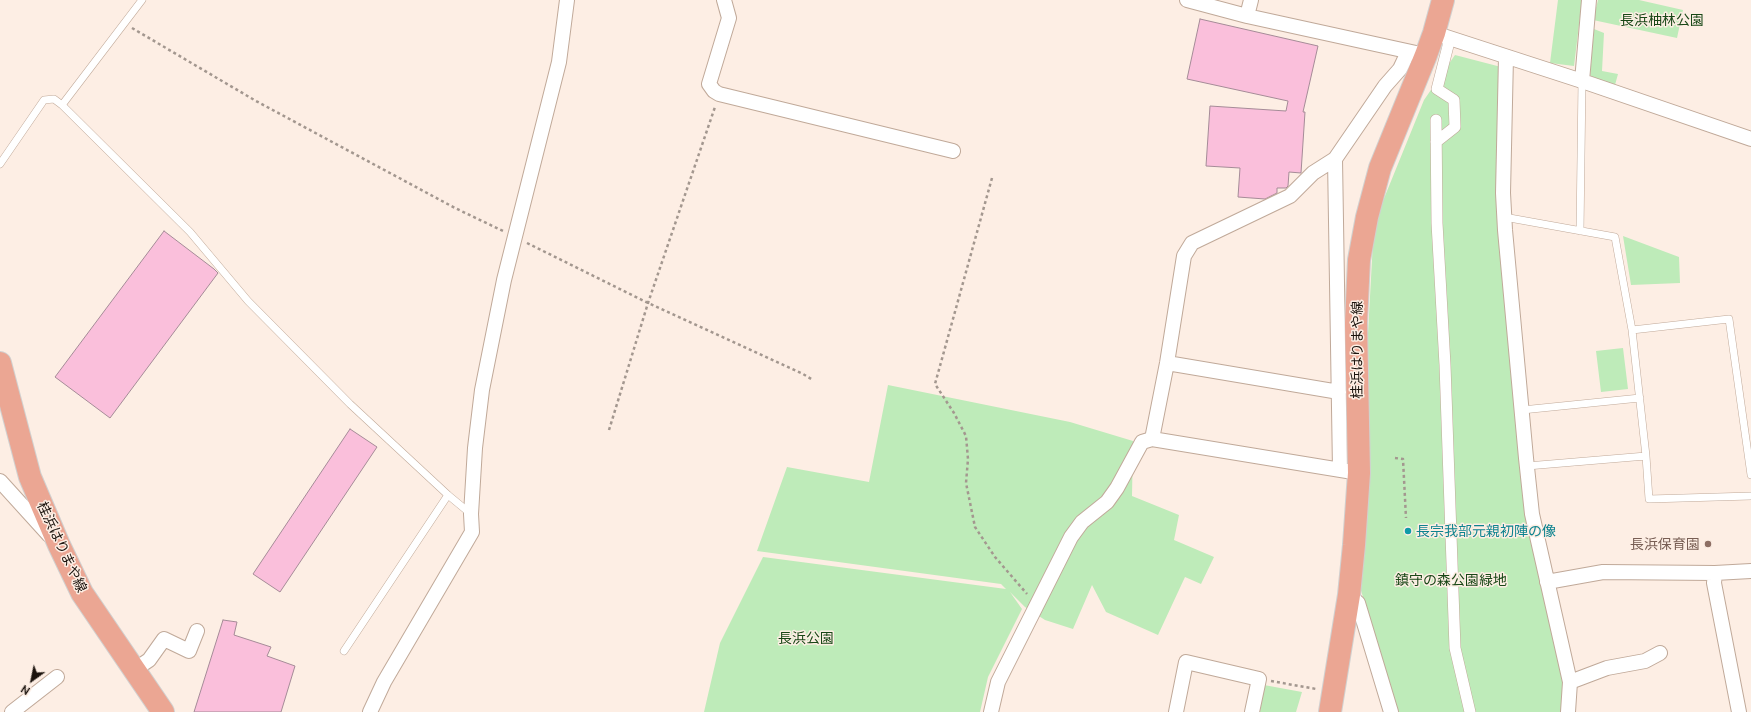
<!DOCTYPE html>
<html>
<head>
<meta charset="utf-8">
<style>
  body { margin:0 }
  #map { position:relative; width:1751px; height:712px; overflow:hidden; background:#fdeee4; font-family:Ubuntu,sans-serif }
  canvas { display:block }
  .north { position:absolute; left:12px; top:660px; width:40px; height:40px; -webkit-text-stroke:3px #fdeee4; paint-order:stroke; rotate:213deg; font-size:11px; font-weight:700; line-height:16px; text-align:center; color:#1b130d }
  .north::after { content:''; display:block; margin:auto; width:14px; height:18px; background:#1b130d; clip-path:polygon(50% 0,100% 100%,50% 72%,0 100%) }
</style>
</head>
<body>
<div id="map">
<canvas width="1751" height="712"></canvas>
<div class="north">N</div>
</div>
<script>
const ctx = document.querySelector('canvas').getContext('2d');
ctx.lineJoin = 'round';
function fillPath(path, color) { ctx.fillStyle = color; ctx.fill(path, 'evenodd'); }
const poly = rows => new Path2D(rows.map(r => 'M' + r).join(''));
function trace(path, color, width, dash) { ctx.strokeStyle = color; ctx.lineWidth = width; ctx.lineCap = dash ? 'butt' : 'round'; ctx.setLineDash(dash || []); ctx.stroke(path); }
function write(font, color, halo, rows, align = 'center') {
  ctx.font = font + ' Ubuntu,"Noto Sans JP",sans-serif'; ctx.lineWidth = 3; ctx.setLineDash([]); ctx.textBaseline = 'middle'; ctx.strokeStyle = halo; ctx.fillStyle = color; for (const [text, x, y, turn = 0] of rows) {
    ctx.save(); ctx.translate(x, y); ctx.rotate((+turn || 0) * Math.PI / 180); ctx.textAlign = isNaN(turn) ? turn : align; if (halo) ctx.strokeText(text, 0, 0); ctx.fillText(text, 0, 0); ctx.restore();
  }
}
fillPath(poly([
  [1558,0,1582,0,1574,66,1550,63],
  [1598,0,1639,0,1683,10,1677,38,1593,20],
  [1594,29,1604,33,1602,71,1618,74,1615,85,1590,78],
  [1455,55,1505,68,1499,218,1527,514,1564,690,1562,712,1397,712,1360,587,1366,370,1374,223,1424,100],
  [1623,236,1679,257,1680,283,1631,285],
  [1623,348,1628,389,1601,392,1596,351],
  [888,385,1070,422,1133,441,1132,496,1179,515,1174,540,1214,557,1201,584,1185,577,1158,635,1106,612,1092,585,1073,629,1045,620,1025,607,1010,592,1022,609,988,677,980,712,704,712,720,643,763,557,1006,589,1001,584,757,551,787,467,869,482],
  [1264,685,1302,692,1296,712,1260,712]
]), '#beebb9');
const building = poly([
  [1200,19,1318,46,1303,112,1305,112,1301,173,1289,172,1288,186,1286,188,1277,188,1277,193,1265,199,1238,197,1240,168,1206,166,1210,106,1286,111,1288,101,1187,79,1200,19],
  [164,231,214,269,218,273,110,418,55,377,164,231],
  [350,429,377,447,280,592,253,574,350,429],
  [223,620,237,622,234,635,271,647,267,656,295,666,281,712,194,712,223,620]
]);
fillPath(building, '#fabfdb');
trace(building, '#a58b97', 1);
const service = poly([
  [62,105,190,232,248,301,350,404,448,495,471,514],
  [0,164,44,100,54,99,62,105,142,0],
  [1504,217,1615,237,1632,330],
  [1580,231,1582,81],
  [1522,410,1640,398],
  [1527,466,1646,456],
  [1751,475,1729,319,1632,330,1646,456,1649,499,1751,496],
  [344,651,448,495]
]);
const pedestrian = poly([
  [1436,120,1437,223,1445,365,1455,648,1470,712],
  [1436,142,1455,127,1454,100,1437,89,1450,38]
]);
const minor = poly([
  [724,0,729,18,709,84,714,91,719,94,953,151],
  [1187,0,1247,16,1416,53],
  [1247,16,1251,0],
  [1434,33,1582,81,1751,139],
  [1506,57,1503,193,1505,230,1526,458,1532,514,1570,682,1568,712],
  [1582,81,1589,0],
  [1335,159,1340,470],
  [1167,363,1339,392],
  [1152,439,1167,363,1184,256,1192,243,1290,196,1313,173,1335,159,1385,86,1400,69,1408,52],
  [0,481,49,535],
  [1547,582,1603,572,1715,573],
  [1349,595,1358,603,1391,712],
  [134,670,149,660,164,639,189,651,197,631],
  [1570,682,1607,668,1645,661,1660,653],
  [12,712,57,677],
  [370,712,384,682,472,532,471,514,475,448,482,390,504,280,559,62,567,0],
  [991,712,998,682,1071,537,1082,522,1107,502,1117,488,1142,442,1152,439,1359,473],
  [1176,712,1186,662,1259,679,1252,712],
  [1739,712,1714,583,1715,573,1751,571]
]);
const primary = poly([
  [0,363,30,477,59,545,82,593,163,712],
  [1330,712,1349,595,1354,545,1359,473,1356,323,1359,260,1367,217,1380,168,1426,55,1434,33,1443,0]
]);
trace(service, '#c0a999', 8);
trace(pedestrian, '#c0a999', 12);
trace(minor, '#c0a999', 16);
trace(primary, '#d1d0cf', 24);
trace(poly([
  [132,28,256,101,455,208,503,231],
  [992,178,935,384,954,413,966,436,968,459,966,483,975,527,995,557,1027,594],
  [527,243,648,303,803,374,813,380],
  [609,430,648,303,715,107],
  [1395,458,1403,459,1406,518],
  [1271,681,1316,689]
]), '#a3978f', 2.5, [3, 3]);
trace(service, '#fff', 7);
trace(pedestrian, '#fff', 11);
trace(minor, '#fff', 14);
trace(primary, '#eba693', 22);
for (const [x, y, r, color] of [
  [1408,531,4,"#0f9aa8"],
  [1708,544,4,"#8d6e63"]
]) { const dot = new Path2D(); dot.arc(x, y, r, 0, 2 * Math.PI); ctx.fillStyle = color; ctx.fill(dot); trace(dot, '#fdeee4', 1.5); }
write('14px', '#184716', '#fdeee4', [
  ["長浜柚林公園",1662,20],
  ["鎮守の森公園緑地",1451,580],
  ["長浜公園",806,638]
]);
write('14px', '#1b130d', '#fdeee4', [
  ["桂浜はりまや線",1357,350,-90],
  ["桂浜はりまや線",62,547,65]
]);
write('14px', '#0d838f', '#fdeee4', [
  ["長宗我部元親初陣の像",1416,531]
], 'left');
write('14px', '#785e54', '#fdeee4', [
  ["長浜保育園",1700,544]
], 'right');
</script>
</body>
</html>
